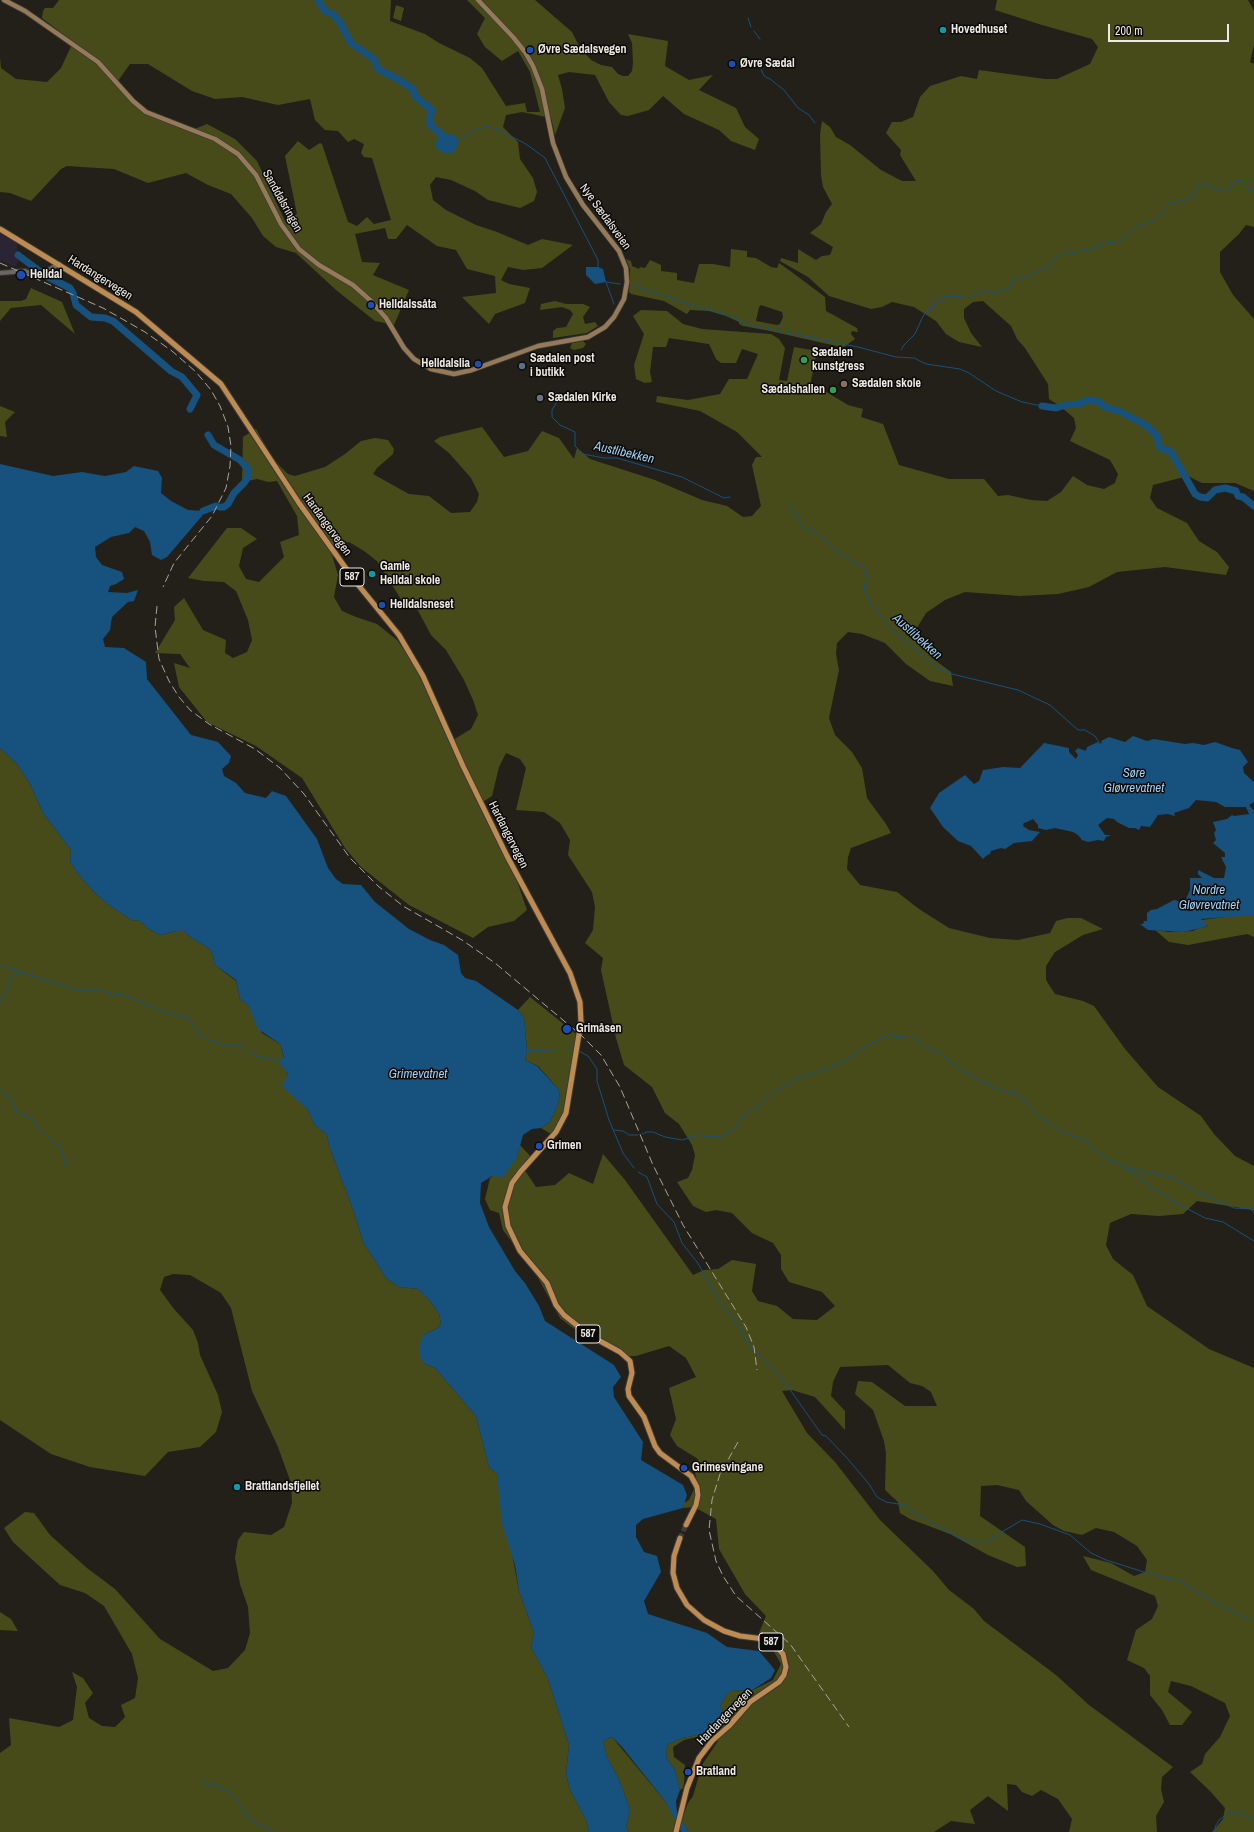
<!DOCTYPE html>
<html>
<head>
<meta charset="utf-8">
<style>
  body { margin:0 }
  #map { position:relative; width:1254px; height:1832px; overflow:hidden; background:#23201a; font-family:"Archivo Narrow",sans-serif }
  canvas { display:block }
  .scale { position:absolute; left:1108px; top:24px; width:121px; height:18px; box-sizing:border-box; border:2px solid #edeae6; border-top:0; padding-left:5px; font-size:12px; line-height:14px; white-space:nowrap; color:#edeae6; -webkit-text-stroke:3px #0b0a07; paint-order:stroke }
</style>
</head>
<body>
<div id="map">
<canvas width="1254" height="1832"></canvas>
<div class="scale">200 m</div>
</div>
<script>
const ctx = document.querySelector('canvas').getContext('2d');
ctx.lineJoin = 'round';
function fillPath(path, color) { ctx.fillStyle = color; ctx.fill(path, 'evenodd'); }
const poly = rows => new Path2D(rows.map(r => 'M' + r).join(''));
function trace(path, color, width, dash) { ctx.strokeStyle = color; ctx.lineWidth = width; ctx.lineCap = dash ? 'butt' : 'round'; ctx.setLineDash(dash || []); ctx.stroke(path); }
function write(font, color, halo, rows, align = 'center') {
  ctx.font = font + ' "Archivo Narrow",sans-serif'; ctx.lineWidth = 3; ctx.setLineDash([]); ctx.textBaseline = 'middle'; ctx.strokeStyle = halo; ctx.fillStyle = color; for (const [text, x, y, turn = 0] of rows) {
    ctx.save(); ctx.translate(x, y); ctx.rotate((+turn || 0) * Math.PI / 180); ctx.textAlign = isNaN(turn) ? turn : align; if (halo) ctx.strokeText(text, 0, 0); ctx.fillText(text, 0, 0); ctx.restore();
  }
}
fillPath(poly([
  [0,234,17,243,17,258,19,261,15,267,0,260]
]), '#2a2434');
fillPath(poly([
  [59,0,391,0,390,21,425,34,439,43,470,58,482,68,506,106,525,103,527,112,540,112,530,72,518,51,502,61,485,47,477,34,485,18,467,0,535,0,572,32,579,46,591,60,601,65,612,67,618,74,623,76,628,76,632,71,633,63,632,43,628,34,668,41,665,66,689,80,713,75,699,90,736,108,745,127,759,139,755,150,731,141,719,130,684,114,663,96,649,110,628,116,621,115,609,102,595,75,569,72,558,75,562,89,565,108,555,135,551,118,522,112,506,115,503,127,518,142,520,159,533,178,537,192,534,201,520,208,488,200,475,191,451,180,436,177,430,185,433,200,446,210,476,225,497,232,528,245,542,239,573,245,542,268,523,270,508,267,501,280,509,284,530,288,525,303,495,314,489,324,462,297,496,293,495,276,467,269,456,250,437,246,407,225,396,239,388,239,385,228,355,234,362,262,380,263,373,275,409,290,394,325,375,321,336,290,296,253,276,247,263,236,252,218,231,194,208,185,186,173,148,183,114,169,67,166,61,169,31,201,10,193,0,192,0,57,1,68,16,79,47,82,61,68,73,42,42,18,43,11,45,8,53,8],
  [130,64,148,64,192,91,215,99,242,97,278,105,310,99,315,120,325,130,338,131,348,142,354,139,364,144,361,153,364,157,372,158,391,220,374,224,367,217,357,226,348,222,322,144,320,143,309,150,298,141,285,156,297,214,285,221,257,161,235,139,207,124,195,129,145,114,118,81],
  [997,0,1248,0,1254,11,1254,45,1250,62,1254,64,1254,227,1246,225,1239,234,1220,252,1220,272,1233,295,1254,319,1254,491,1235,483,1202,483,1188,476,1153,485,1150,498,1157,508,1187,523,1199,541,1217,552,1229,567,1226,575,1165,567,1117,572,1089,587,1058,594,1020,596,965,592,945,600,926,613,915,631,919,642,931,657,951,672,953,686,930,681,906,664,885,643,862,634,848,632,837,643,836,654,839,670,829,718,835,735,852,752,862,768,867,798,886,824,891,833,851,848,848,857,847,869,860,885,897,892,919,909,949,928,990,938,1018,940,1050,933,1056,921,1067,918,1081,918,1103,929,1083,935,1055,952,1046,966,1046,980,1055,994,1083,1001,1094,1006,1125,1049,1158,1087,1201,1116,1214,1134,1235,1156,1254,1166,1254,1210,1197,1201,1183,1214,1159,1216,1131,1214,1110,1223,1106,1245,1113,1259,1133,1275,1147,1306,1209,1349,1254,1368,1254,1832,1212,1832,1223,1819,1225,1808,1210,1791,1190,1772,1202,1764,1205,1754,1220,1737,1230,1716,1225,1703,1191,1686,1171,1681,1168,1692,1192,1712,1182,1725,1170,1725,1162,1710,1150,1695,1150,1676,1144,1668,1127,1660,1136,1630,1152,1619,1158,1606,1155,1596,1091,1570,1083,1556,1111,1563,1134,1576,1145,1572,1147,1560,1137,1546,1114,1532,1096,1528,1082,1535,1064,1531,1053,1525,1026,1501,1019,1490,997,1485,981,1486,980,1516,1025,1547,1026,1566,1017,1567,988,1555,950,1534,910,1519,900,1513,898,1502,885,1490,886,1453,884,1441,873,1410,855,1394,858,1381,872,1382,905,1406,937,1406,931,1392,922,1386,910,1383,888,1365,840,1367,833,1382,831,1396,845,1411,845,1430,815,1397,792,1390,782,1391,807,1433,835,1462,880,1520,933,1571,949,1590,974,1609,984,1621,1056,1675,1089,1705,1173,1767,1162,1777,1161,1789,1164,1802,1156,1816,1157,1832,1069,1832,1072,1819,1058,1799,1041,1790,1032,1796,1022,1792,1016,1785,1007,1784,1008,1811,988,1796,970,1810,975,1824,951,1821,934,1832,689,1832,681,1821,688,1803,693,1796,702,1765,718,1741,714,1733,684,1740,673,1747,674,1757,685,1765,684,1783,683,1788,680,1790,675,1770,667,1759,666,1750,668,1744,683,1738,713,1732,724,1725,725,1715,720,1706,726,1695,731,1690,751,1691,773,1680,781,1664,769,1643,759,1633,766,1616,745,1594,719,1549,716,1519,694,1507,683,1508,684,1503,689,1500,697,1483,695,1472,698,1459,677,1446,670,1435,676,1419,669,1388,696,1377,686,1358,669,1346,636,1356,624,1356,573,1328,560,1318,536,1274,503,1230,499,1213,490,1210,485,1199,490,1178,517,1157,520,1145,533,1159,524,1169,536,1187,555,1185,569,1173,593,1184,603,1154,625,1180,693,1275,704,1270,718,1269,732,1260,756,1264,752,1291,758,1301,777,1306,793,1319,817,1320,835,1306,822,1292,789,1282,781,1269,781,1255,773,1243,752,1233,732,1213,716,1210,706,1212,693,1206,677,1182,688,1178,692,1170,695,1155,692,1145,679,1124,665,1113,652,1087,624,1065,616,1038,601,970,603,958,585,943,593,930,595,907,592,892,568,855,570,840,560,823,544,812,516,810,526,768,520,759,506,753,499,767,492,796,481,803,499,845,516,878,527,910,514,921,488,927,473,938,409,905,361,867,345,848,302,778,256,746,207,722,179,687,174,663,190,668,180,654,155,653,175,620,174,607,184,598,203,630,226,640,225,653,233,658,247,652,252,640,248,620,236,591,224,582,204,581,188,578,227,528,241,528,257,539,243,548,239,566,246,579,259,582,284,557,280,542,299,535,297,516,277,481,268,482,257,479,242,482,243,437,256,429,274,460,288,474,295,476,325,467,345,454,361,441,375,438,388,440,394,449,393,454,377,468,373,474,409,494,429,496,451,513,470,512,477,502,479,494,471,478,449,453,434,441,440,437,482,427,504,457,528,451,542,431,559,438,574,459,577,448,590,459,655,480,702,500,727,506,743,517,752,516,761,506,752,465,756,457,762,457,737,432,700,411,656,402,657,396,688,400,720,394,729,379,747,379,758,354,742,349,736,363,721,363,716,359,709,344,669,338,666,347,653,347,650,372,652,382,645,383,636,379,634,365,644,334,633,316,641,310,667,311,683,324,702,329,771,334,779,339,785,348,779,380,787,381,794,347,817,351,810,386,820,388,848,405,863,409,861,417,883,424,899,465,949,479,984,479,998,496,1008,495,1031,500,1047,501,1061,492,1073,476,1087,485,1104,489,1115,483,1118,474,1110,460,1070,441,1076,428,1074,418,1061,407,1049,399,1048,384,1025,348,1017,339,1011,326,983,301,973,302,964,309,964,318,971,333,982,347,959,342,946,334,936,321,914,307,892,302,882,307,871,309,829,296,808,277,780,261,781,258,798,263,798,249,816,260,822,256,830,255,833,247,810,233,821,224,826,212,832,204,823,187,821,175,820,135,822,121,830,127,836,137,850,145,881,170,902,181,916,181,900,155,901,150,886,133,892,122,901,122,913,117,920,97,930,86,961,76,977,79,979,70,1045,79,1057,79,1090,64,1098,47,1092,39,1042,25,995,10],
  [349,542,364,551,377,561,402,601,415,605,431,635,446,650,464,680,473,700,478,715,471,729,453,740,419,671,397,640,377,624,356,617,342,611,334,597,338,575,330,548],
  [396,5,404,8,401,21,393,18],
  [731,249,747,251,747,257,756,258,771,267,777,268,779,263,793,273,825,297,826,311,857,328,858,332,852,331,851,334,855,339,844,347,841,347,770,331,743,326,739,324,739,322,726,316,709,311,690,310,687,314,664,301,631,294,629,292,630,269,626,259,631,261,632,266,639,269,640,267,645,268,650,260,661,265,661,271,677,273,677,280,694,283,699,264,713,264,730,267],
  [761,305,782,312,783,317,780,324,777,325,756,321,759,307],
  [31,288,62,302,75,334,41,305,11,308,0,321,0,301,21,301,26,299],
  [555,301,566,304,583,304,590,307,583,317,585,324,595,322,598,326,587,333,553,338,553,331,557,328,566,327,573,314,570,310,562,307,540,310,541,304],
  [583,341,586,344,583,348,574,350,570,348,572,343],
  [0,406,15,412,5,422,7,437,0,436],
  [0,748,17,764,30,784,43,813,71,850,70,862,82,879,97,895,109,905,131,920,141,921,147,928,160,935,177,931,185,931,189,936,211,950,215,965,236,981,240,999,248,1005,262,1033,280,1044,284,1058,279,1061,288,1074,286,1079,296,1098,308,1110,314,1124,327,1135,329,1146,354,1212,363,1242,386,1278,399,1287,418,1289,431,1302,439,1314,441,1323,438,1328,423,1335,425,1364,435,1368,476,1416,489,1467,497,1474,519,1591,534,1633,531,1647,548,1679,569,1745,566,1774,570,1790,586,1820,589,1832,0,1832,0,1753,11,1745,9,1718,59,1727,73,1720,77,1687,72,1672,83,1678,93,1693,85,1703,89,1718,102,1726,115,1727,125,1717,121,1705,135,1698,138,1678,132,1654,104,1606,85,1593,60,1585,13,1542,4,1528,25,1512,34,1513,50,1535,87,1568,115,1589,160,1639,213,1671,228,1668,245,1650,250,1633,248,1607,240,1584,235,1558,238,1540,244,1532,271,1535,284,1527,292,1503,291,1483,278,1447,252,1391,231,1308,221,1293,190,1275,173,1274,164,1277,160,1290,174,1309,193,1330,198,1343,200,1355,218,1395,222,1412,216,1432,200,1447,168,1452,145,1476,90,1467,51,1454,0,1420],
  [1241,915,1254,915,1254,937,1247,934,1188,945,1169,942,1155,930,1169,932,1193,931,1199,928,1206,927,1207,926,1201,920],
  [530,997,576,1034,566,1106,560,1121,551,1134,541,1128,550,1122,558,1105,560,1091,538,1066,525,1060,527,1051,524,1018,518,1010],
  [0,1612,11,1619,18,1631,0,1630],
  [612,1737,665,1801,680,1828,678,1832,629,1832,626,1828,630,1809,619,1780,607,1757,603,1741]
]), '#474b1a');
fillPath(poly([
  [450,134,455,135,459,142,453,153,443,153,436,148,436,142,439,136],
  [586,267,598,267,603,269,606,282,595,284,586,275],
  [0,464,53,476,82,472,105,476,126,472,134,466,158,471,162,478,161,493,171,501,188,510,203,511,202,516,167,557,161,560,152,555,150,542,144,531,135,527,129,533,111,537,95,547,96,557,102,565,122,572,124,579,116,584,110,586,108,592,127,593,138,590,134,601,128,602,112,617,110,630,103,639,105,647,124,648,146,662,147,679,191,735,218,742,231,756,229,763,222,769,224,776,236,783,245,793,266,798,272,791,286,796,317,839,328,868,336,879,343,884,361,885,375,902,409,929,430,940,444,945,458,955,461,973,465,978,476,981,518,1010,524,1018,527,1051,525,1060,537,1066,560,1091,558,1105,550,1122,541,1128,532,1129,523,1135,517,1157,503,1177,492,1176,481,1183,480,1203,489,1227,515,1271,525,1283,539,1306,545,1321,614,1365,621,1377,613,1387,614,1397,643,1442,641,1460,683,1485,687,1495,683,1508,643,1519,636,1525,636,1537,644,1552,657,1556,661,1572,644,1601,648,1614,707,1633,727,1647,759,1651,775,1670,771,1678,751,1691,732,1690,726,1695,720,1706,725,1715,724,1725,713,1732,683,1738,668,1744,666,1750,667,1759,675,1770,680,1790,676,1801,677,1813,689,1832,681,1832,665,1801,622,1747,612,1737,603,1741,607,1757,619,1780,630,1809,626,1828,629,1832,589,1832,586,1820,570,1790,566,1774,569,1745,548,1679,531,1647,534,1633,519,1591,515,1565,502,1524,497,1474,489,1467,476,1416,435,1368,425,1364,419,1355,419,1346,423,1335,438,1328,441,1323,439,1314,431,1302,418,1289,399,1287,386,1278,363,1242,354,1212,329,1146,327,1135,314,1124,308,1110,282,1086,288,1074,278,1061,284,1057,280,1044,258,1029,248,1005,240,999,236,980,215,965,211,950,189,936,185,931,177,931,160,935,147,928,141,921,131,920,109,905,97,895,82,879,70,862,71,850,43,813,30,784,17,764,0,748],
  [1133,736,1147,741,1154,739,1185,744,1193,743,1204,745,1215,742,1232,748,1240,750,1248,762,1243,767,1244,773,1254,782,1254,802,1249,805,1254,811,1254,915,1201,919,1206,924,1206,927,1183,932,1148,930,1140,924,1143,924,1144,921,1147,921,1147,913,1151,910,1157,909,1174,900,1181,902,1186,899,1190,890,1190,878,1202,878,1198,874,1198,870,1214,878,1224,878,1226,867,1221,857,1225,857,1225,853,1213,843,1216,840,1214,833,1216,830,1213,822,1227,819,1232,815,1234,816,1249,814,1246,807,1225,807,1216,802,1196,800,1189,808,1174,813,1175,816,1168,814,1158,815,1150,827,1141,826,1139,830,1135,828,1129,828,1117,822,1114,819,1107,818,1098,825,1105,835,1111,835,1106,837,1104,841,1098,840,1088,842,1082,840,1078,835,1073,832,1055,828,1046,830,1038,828,1038,825,1033,819,1025,823,1024,822,1023,826,1029,830,1040,832,1032,841,1014,843,1005,849,1001,848,991,851,990,854,987,855,983,859,971,846,958,841,943,827,930,808,939,793,965,775,974,784,979,781,983,770,1003,767,1020,768,1044,743,1069,748,1069,752,1076,759,1078,755,1075,751,1078,748,1086,751,1087,747,1098,742,1099,744,1102,743,1101,741,1109,737,1125,742]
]), '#16527d');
trace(poly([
  [748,18,751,27],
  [754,31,760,39],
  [761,69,764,76,770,79,784,90,798,108,809,115,815,123],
  [459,140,477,129,487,126,497,129,526,144,545,158,598,260,598,267],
  [1237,185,1247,186,1254,191],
  [632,285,697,307,725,314,747,324,858,347,896,357,914,358,926,364,960,369,969,373,996,391,1022,402,1042,406],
  [969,298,983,290,994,293,1005,289,1012,285,1013,280,1030,275,1047,267,1056,256,1065,255,1070,252,1077,252,1095,249,1097,245,1120,241,1123,237,1140,225,1151,222,1162,213,1170,203,1191,199,1194,190,1202,183,1225,192,1230,189,1230,185,1236,186,1235,180,1248,182,1254,177],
  [614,304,606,282,620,284],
  [901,350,904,345,915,334,923,316,940,299,948,296,964,297],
  [558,395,557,402,552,410,552,417,560,425,575,432,575,446,583,454,604,458,617,458,682,477,724,498,730,497],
  [790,505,804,529,816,532,830,544,835,550,853,562,861,565,867,572,864,588,869,601,893,631,938,668,952,674,1018,690,1050,705,1078,730,1085,730,1095,736,1100,744],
  [0,967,6,967,76,990,96,990,126,996,168,1013,188,1018,199,1034,209,1040,226,1045,240,1045,249,1054,278,1061],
  [0,1002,6,992,12,976,22,973],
  [527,1051,574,1049],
  [579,1051,588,1056,597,1069,597,1081,609,1120,623,1153,634,1168],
  [0,1090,8,1095,18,1113,34,1120,36,1126,58,1145,64,1155,64,1168],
  [614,1130,623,1131,629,1135,638,1135],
  [642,1134,647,1132,653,1132,665,1137,682,1140,699,1135,707,1137,722,1136,735,1128,743,1116,760,1105,768,1096,792,1081,843,1062,864,1047,890,1034,894,1037,910,1035,925,1046,941,1054,964,1072,997,1089,1017,1094,1024,1100,1035,1114,1066,1134,1086,1140,1089,1145,1107,1159,1126,1167,1127,1171,1130,1171,1140,1179,1167,1198,1205,1218,1223,1222,1254,1241],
  [1126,1167,1151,1174,1154,1173,1174,1178,1191,1189,1234,1208,1251,1209,1254,1213],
  [638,1172,647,1177,657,1204,674,1222,682,1243,697,1262,719,1300,737,1324,751,1347,784,1381,822,1435,826,1436,847,1458,869,1484,877,1497,886,1502,905,1505,913,1512,954,1535,968,1541,982,1544,1022,1520,1040,1524,1070,1535,1091,1553,1106,1560,1150,1574,1177,1580,1222,1606,1254,1622],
  [201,1782,209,1785,217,1785,221,1789,228,1790,241,1805,245,1813,248,1814,248,1818,261,1826,271,1829,274,1832],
  [1214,1832,1216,1825,1220,1819,1229,1813,1239,1813,1254,1818]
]), '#16527d', 1);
trace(poly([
  [318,0,325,11,333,14,341,24,351,43,374,59,378,69,396,78,413,89,415,96,432,110,430,116,430,125,444,136],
  [18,255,46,276,70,288,73,293,76,305,91,317,105,318,113,321,171,371,182,377,197,395,190,409],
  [1042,406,1056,408,1066,405,1079,404,1087,400,1098,401,1105,407,1119,411,1146,425,1157,436,1160,448,1170,451,1173,455,1195,494,1200,497,1207,498,1215,490,1225,488,1236,491,1238,496,1243,497,1254,506],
  [208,435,214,445,240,460,248,469,248,477,244,483,234,493,228,504,224,507,220,507],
  [203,511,216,506]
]), '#16527d', 7);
trace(poly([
  [680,1538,686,1525]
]), '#413e39', 5, [5, 2.5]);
const tertiary = poly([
  [0,273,25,271,32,274,41,274,59,264]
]);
const secondary = poly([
  [4,0,25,11,98,62,133,101,146,112,215,139,238,154,256,175,281,224,299,249,319,265,353,285,371,301,386,318,404,348,414,359,431,369,454,374,472,370,538,346,588,337,605,327,614,317,624,299,627,282,626,268,619,251,583,205,566,177,553,143,542,89,533,66,525,52,513,37,478,0]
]);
const primary = poly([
  [0,229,136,312,221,384,299,503,355,581,399,635,423,676,463,766,507,856,570,973,580,1002,581,1022,566,1113,556,1132,521,1171,512,1183,505,1207,508,1226,520,1251,547,1283,556,1305,564,1315,589,1335,620,1352,630,1361,632,1373,628,1389,629,1396,644,1417,655,1446,660,1453,691,1476,697,1487,698,1495,696,1505,686,1525],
  [676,1832,687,1788,699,1758,712,1741,729,1726,750,1702,779,1682,784,1675,786,1667,783,1654,773,1643,764,1639,740,1636,724,1631,704,1620,687,1605,677,1588,673,1573,674,1556,680,1538]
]);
trace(tertiary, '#3e3b36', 6);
trace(secondary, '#3e3b36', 6);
trace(primary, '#3e3b36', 7);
trace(tertiary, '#6c6861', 4);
trace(secondary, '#957a5a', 4.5);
trace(primary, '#be8c53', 5);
trace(poly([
  [0,263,103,308,145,332,172,351,196,372,211,390,220,406,228,427,231,446,230,466,226,488,212,516,174,563,163,587],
  [157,606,155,627,159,659,169,681,179,697,190,710,209,724,255,749,280,768,304,794,350,858,378,886,403,906,462,940,495,963,582,1036,601,1055,620,1087,653,1165,683,1225,746,1327,754,1347,757,1370],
  [738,1442,720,1474,712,1500,709,1530,716,1561,723,1576,736,1596,790,1644,849,1727]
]), '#a8a5a0', 1, [8, 4]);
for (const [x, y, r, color] of [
  [943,30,4,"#0f9aa8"],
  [530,50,4,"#1a4fb4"],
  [732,64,4,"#1a4fb4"],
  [21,275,5,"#1a4fb4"],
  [371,305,4,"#1a4fb4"],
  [804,360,4,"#2e9e5b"],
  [478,364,4,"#1a4fb4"],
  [522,366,4,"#5c6f8a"],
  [844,384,4,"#8d6e63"],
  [833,390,4,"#2e9e5b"],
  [540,398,4,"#6b7280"],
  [372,574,4,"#0f9aa8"],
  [382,605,4,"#1a4fb4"],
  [567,1029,5,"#1a4fb4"],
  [539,1146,4,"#1a4fb4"],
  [684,1468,4,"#1a4fb4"],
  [237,1487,4,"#0f9aa8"],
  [688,1772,4,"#1a4fb4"]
]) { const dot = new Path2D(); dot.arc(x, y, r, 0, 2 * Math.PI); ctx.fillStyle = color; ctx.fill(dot); trace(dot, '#0b0a07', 1.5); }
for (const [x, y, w] of [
  [352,577,24],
  [588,1334,24],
  [771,1642,24]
]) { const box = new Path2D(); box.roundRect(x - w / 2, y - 9, w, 18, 3); ctx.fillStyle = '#0b0a07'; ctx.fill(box); trace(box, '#edeae6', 1); }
write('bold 11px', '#edeae6', null, [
  ["587",352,577],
  ["587",588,1334],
  ["587",771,1642]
]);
write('bold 12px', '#edeae6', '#0b0a07', [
  ["Hovedhuset",951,30],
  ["Øvre Sædalsvegen",538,50],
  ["Øvre Sædal",740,64],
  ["Helldal",30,275],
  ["Helldalssåta",379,305],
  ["Sædalen",812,353],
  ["kunstgress",812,367],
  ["Sædalen post",530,359],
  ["i butikk",530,373],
  ["Helldalslia",470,364,"right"],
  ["Sædalen skole",852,384],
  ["Sædalshallen",825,390,"right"],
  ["Sædalen Kirke",548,398],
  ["Gamle",380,567],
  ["Helldal skole",380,581],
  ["Helldalsneset",390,605],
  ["Grimåsen",576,1029],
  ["Grimen",547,1146],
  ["Grimesvingane",692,1468],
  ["Brattlandsfjellet",245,1487],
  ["Bratland",696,1772]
], 'left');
write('12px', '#edeae6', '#0b0a07', [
  ["Sanddalsringen",282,201,61],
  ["Nye Sædalsveien",605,217,54],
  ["Hardangervegen",100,278,32],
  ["Hardangervegen",327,525,54],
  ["Hardangervegen",508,835,63],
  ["Hardangervegen",725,1717,-46]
]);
write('italic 13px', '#a0cef5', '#0b0a07', [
  ["Austlibekken",624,453,13],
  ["Austlibekken",917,637,42],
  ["Søre",1134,774],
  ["Gløvrevatnet",1134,789],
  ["Nordre",1209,891],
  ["Gløvrevatnet",1209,906],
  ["Grimevatnet",418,1075]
]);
</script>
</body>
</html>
